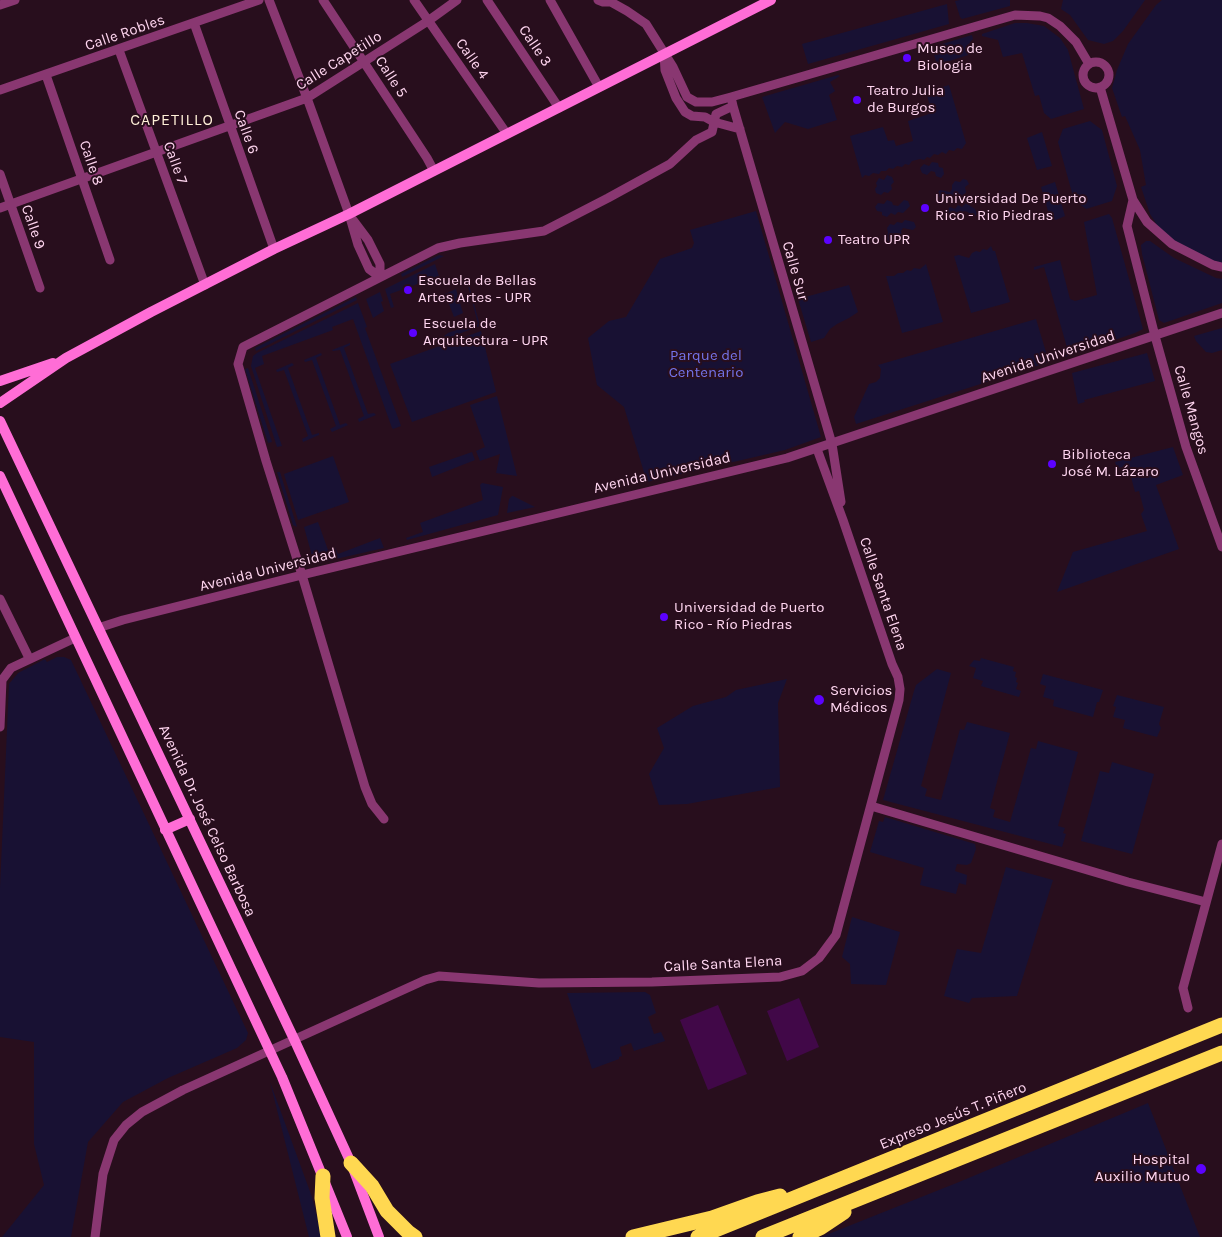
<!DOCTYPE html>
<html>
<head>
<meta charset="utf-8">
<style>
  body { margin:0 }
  canvas { display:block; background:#280e1d }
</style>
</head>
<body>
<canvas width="1222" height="1237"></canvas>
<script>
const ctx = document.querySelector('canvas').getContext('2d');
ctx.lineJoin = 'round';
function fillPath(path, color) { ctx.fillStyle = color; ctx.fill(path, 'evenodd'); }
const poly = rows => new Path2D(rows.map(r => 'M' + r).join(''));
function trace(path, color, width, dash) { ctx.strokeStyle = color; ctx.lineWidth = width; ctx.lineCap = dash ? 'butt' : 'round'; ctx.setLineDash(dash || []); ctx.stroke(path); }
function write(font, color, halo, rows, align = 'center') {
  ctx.font = font + ' Karla,sans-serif'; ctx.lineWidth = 4; ctx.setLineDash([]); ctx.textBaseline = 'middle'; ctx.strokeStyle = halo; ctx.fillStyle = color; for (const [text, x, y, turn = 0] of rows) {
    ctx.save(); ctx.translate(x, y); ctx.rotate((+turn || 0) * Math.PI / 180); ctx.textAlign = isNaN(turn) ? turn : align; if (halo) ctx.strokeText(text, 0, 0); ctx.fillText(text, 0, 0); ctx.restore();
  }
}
fillPath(poly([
  [960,0,1010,0,1010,6,962,19,960,17,955,1],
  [1063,0,1145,0,1123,31,1113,41,1104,44,1088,40,1070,15,1061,9],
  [1162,0,1222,0,1222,263,1214,262,1174,242,1159,228,1150,214,1141,187,1146,185,1140,150,1125,116,1122,117,1112,88,1117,70,1128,44,1156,5],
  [947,4,949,24,808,64,802,44],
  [1015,23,1027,23,1044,26,1060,38,1068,50,1084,109,1051,119,1044,113,1039,95,1035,96,1022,53,1003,57,998,40,982,36,982,34],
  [972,35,973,39,966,47,968,55,937,65,932,47],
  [838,75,840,76,830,82,835,91,829,95,837,120,808,129,785,122,775,133,762,97],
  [949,85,966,143,962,149,957,148,954,151,949,150,946,154,942,152,938,155,934,154,930,158,927,157,924,160,920,159,912,161,909,165,905,164,902,167,897,166,893,169,889,168,886,171,881,171,879,174,873,173,869,176,865,175,862,178,850,136,883,127,888,141,894,140,896,146,913,141,908,121,932,113,926,92],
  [1090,121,1102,130,1117,186,1112,201,1086,209,1074,200,1058,142,1063,129],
  [1042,132,1052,166,1037,170,1027,138],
  [932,162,938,163,939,167,943,168,944,174,941,178,936,176,935,172,931,171,927,175,922,173,920,168,924,164,929,166],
  [887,175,892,177,894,182,891,185,892,189,888,193,884,192,881,195,876,193,875,189,877,186,876,183,879,178,884,180],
  [963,179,967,180,969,184,965,187,966,192,963,196,959,195,955,198,951,197,947,200,939,197,937,193,940,190,950,192,952,189,952,185,955,181,960,182],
  [1055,182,1065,216,1056,220,1050,218,1041,187],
  [887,200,892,202,893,205,898,206,904,200,908,201,910,206,903,213,898,212,895,215,891,213,887,217,882,215,882,212,877,211,875,207,878,203,884,204],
  [966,203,975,209,977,214,974,217,970,216,968,212,964,211,960,215,955,214,949,220,944,219,943,214,950,207,955,209,958,205,962,207],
  [756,211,821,437,785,450,647,482,624,407,597,385,588,338,609,321,626,317,660,259,692,248,694,243,690,230],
  [1109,214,1112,218,1143,329,1135,333,1065,357,1064,353,1068,351,1044,267,1034,270,1034,267,1060,260,1070,299,1075,301,1097,295,1084,222],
  [905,220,914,222,916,227,913,230,903,228,901,231,902,235,898,239,894,239,891,242,886,241,885,237,888,233,887,228,890,224,894,225,897,222,902,223],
  [1146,241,1150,241,1174,258,1216,278,1222,279,1222,303,1164,323,1159,320,1142,254,1141,245],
  [991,246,993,251,995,251,1010,302,971,313,954,256,959,255,969,258,972,253,976,251,980,252,983,249,987,250],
  [439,255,444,256,402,277,401,274],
  [435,264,439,276,390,294,394,307,391,308,385,289],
  [926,264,943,322,902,333,886,276,894,276,898,273,903,273,907,270,911,271,914,268,920,269],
  [469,285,480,326,445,339,444,336,448,333,471,325,472,327,478,324,468,286],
  [849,285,858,312,849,318,837,324,830,329,824,338,811,342,798,299],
  [456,289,463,313,454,317,445,294],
  [380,292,383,301,381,302,384,311,373,318,366,299],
  [356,297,357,300,256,351,255,348],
  [358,303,367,327,365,328,401,426,393,429,392,428,353,319,332,327,333,330,262,356,264,364,255,368,282,446,277,447,251,366,253,356,257,353],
  [1036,319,1049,362,856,424,854,417,869,384,876,382,880,378,881,369,878,365],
  [1222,328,1222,350,1212,353,1206,352,1196,341,1194,336],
  [481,331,496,392,412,422,390,364],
  [350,343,350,345,344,348,368,414,374,413,376,415,359,422,358,419,364,416,340,350,333,351,332,350],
  [321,353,322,355,316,358,340,425,346,423,348,425,332,432,330,429,336,426,312,360,305,362,304,360],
  [1147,353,1155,381,1084,400,1085,402,1078,404,1072,373],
  [292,363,294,365,288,368,312,435,319,433,319,435,303,442,302,439,308,436,284,370,277,372,276,370],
  [248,368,272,442,268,443,245,369],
  [497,396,517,476,496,473,500,454,480,461,476,451,485,447,470,405],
  [1173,447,1183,475,1156,485,1179,549,1057,592,1073,552,1147,531,1141,514,1144,510,1139,491,1135,492,1128,466,1117,468,1115,462],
  [472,452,475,460,432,477,429,467],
  [333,456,349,502,298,520,284,474],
  [277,472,280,472,297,527,293,525],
  [482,483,503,487,498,515,407,540,406,538,423,532,420,523,483,500,480,485],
  [512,496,513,496,535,507,507,513,509,499],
  [318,522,328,550,335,547,338,554,380,538,384,548,318,563,314,563,304,527],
  [57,657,64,657,71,660,248,1033,246,1040,237,1048,168,1078,123,1102,88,1142,71,1237,2,1237,44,1185,34,1144,34,1042,0,1037,0,888,9,684,18,673,45,659,47,662],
  [981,658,1014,667,1013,671,1016,672,1015,677,1017,678,1016,682,1018,683,1016,689,1021,691,1019,697,981,686,983,681,973,678,976,668,969,666,974,660,980,661],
  [937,669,951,673,921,786,927,789,925,796,941,800,960,729,964,730,967,722,1010,733,990,808,995,810,993,817,1010,822,1031,748,1036,749,1038,741,1078,752,1058,826,1065,828,1063,833,1066,834,1062,847,883,800,914,691,916,685],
  [1043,674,1103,690,1099,702,1097,702,1093,717,1053,706,1054,700,1043,697,1046,686,1040,684],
  [787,679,778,703,780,787,687,804,659,805,649,774,664,748,657,728,693,706,726,697,736,690],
  [1117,695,1164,707,1159,724,1161,728,1157,737,1123,728,1125,720,1113,717,1116,707,1113,706],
  [1112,762,1154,774,1132,854,1081,841,1100,771,1109,773],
  [885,817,975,844,976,849,971,863,967,865,957,864,955,871,967,875,966,885,959,883,956,894,920,885,924,868,870,852,879,821,883,822],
  [1006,867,1053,880,1017,996,972,998,969,1003,944,996,957,949,981,953],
  [852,917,900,932,886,985,851,984,850,964,842,957],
  [645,992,650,995,656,1013,648,1017,654,1034,661,1032,665,1041,634,1051,631,1043,620,1047,622,1056,619,1057,619,1059,592,1069,567,993],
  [270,1082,312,1197,322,1237,309,1237],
  [1148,1103,1200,1237,821,1237,959,1182]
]), '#181133');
fillPath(poly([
  [799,998,819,1047,787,1061,767,1011],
  [718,1005,747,1074,708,1090,680,1020]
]), '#410848');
trace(poly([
  [269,0,307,98,349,214,358,245,369,269,380,277],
  [323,0,427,158,434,171],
  [414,0,507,134],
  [487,0,559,108],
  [550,0,599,87],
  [598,0,603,2,611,2,627,11,646,24,673,67,687,97,696,102,712,102,731,97],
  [0,5,15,0],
  [194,23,274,249],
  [119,50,205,285],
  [664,54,665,70,676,98,685,112,692,116,705,117,714,122,740,129],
  '1083 75a13 13 0 1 1 26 0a13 13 0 1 1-26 0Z',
  [46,75,110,260],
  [1100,87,1133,200,1147,222,1172,244,1213,265,1222,267],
  [0,90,259,0],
  [733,106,832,444,841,502],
  [0,174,40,288],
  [1133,200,1127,226,1155,336,1186,447,1222,547],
  [0,208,307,98,428,21,457,0],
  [353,220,368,240,380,264,380,277],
  [0,599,29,658],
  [98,628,123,620,302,575,787,458,1222,313],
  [0,727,2,680,11,668,75,638],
  [871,806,1128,882,1206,902],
  [384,819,372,804,365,787,302,575,266,461,238,364,243,347,438,248,460,243,544,231,608,198,670,164,696,140,712,132,716,114,733,106,731,97,1015,15,1040,16,1048,18,1060,26,1076,42,1089,64],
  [1188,1008,1183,988,1222,844],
  [95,1237,103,1174,114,1140,126,1125,142,1112,183,1090,425,980,439,976,539,983,652,982,780,977,802,971,819,958,836,935,899,700,900,689,898,677,892,664,843,520,817,449]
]), '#893771', 9);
trace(poly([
  [0,381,53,363],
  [0,403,66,358,151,312,274,249,349,214,771,0],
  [0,421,294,1039,351,1163,379,1237],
  [0,476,282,1077,347,1237],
  [165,830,190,819]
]), '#ff6dd6', 10);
trace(poly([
  [351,1163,372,1186,387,1211,408,1232,415,1237],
  [323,1176,322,1198,328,1237],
  [633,1237,712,1218,757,1202,780,1196],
  [698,1237,1222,1025],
  [763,1237,1222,1053],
  [800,1237,820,1228,844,1212]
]), '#ffd851', 15);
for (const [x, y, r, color] of [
  [907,58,5,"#5c02ff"],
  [857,100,5,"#5c02ff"],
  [925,208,5,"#5c02ff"],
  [828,240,5,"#5c02ff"],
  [408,290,5,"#5c02ff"],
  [413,333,5,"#5c02ff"],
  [1052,464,5,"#5c02ff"],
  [664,617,5,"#5c02ff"],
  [819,700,6,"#5c02ff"],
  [1201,1169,6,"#5c02ff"]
]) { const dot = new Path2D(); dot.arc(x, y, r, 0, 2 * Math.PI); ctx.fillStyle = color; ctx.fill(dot); trace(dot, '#280e1d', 2); }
write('15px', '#ffd6f0', '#280e1d', [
  ["Calle Robles",125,33,-19],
  ["Calle 3",535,46,56],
  ["Calle 4",472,59,55],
  ["Calle Capetillo",339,61,-32],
  ["Calle 5",391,77,57],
  ["Calle 6",246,132,70],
  ["Calle 8",91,163,71],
  ["Calle 7",175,163,70],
  ["Calle 9",33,227,71],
  ["Calle Sur",795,271,74],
  ["Avenida Universidad",1048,357,-18],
  ["Calle Mangos",1191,410,74],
  ["Avenida Universidad",662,473,-13],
  ["Avenida Universidad",268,570,-14],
  ["Calle Santa Elena",883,594,71],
  ["Avenida Dr. José Celso Barbosa",207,821,65],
  ["Calle Santa Elena",723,964,-3],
  ["Expreso Jesús T. Piñero",953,1116,-22]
]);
write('15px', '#ffd6f0', '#280e1d', [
  ["Museo de",917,49],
  ["Biologia",917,66],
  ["Teatro Julia",867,91],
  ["de Burgos",867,108],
  ["Universidad De Puerto",935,199],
  ["Rico - Rio Piedras",935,216],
  ["Teatro UPR",838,240],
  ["Escuela de Bellas",418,281],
  ["Artes Artes - UPR",418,298],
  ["Escuela de",423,324],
  ["Arquitectura - UPR",423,341],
  ["Biblioteca",1062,455],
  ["José M. Lázaro",1062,472],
  ["Universidad de Puerto",674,608],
  ["Rico - Río Piedras",674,625],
  ["Servicios",830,691],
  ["Médicos",830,708],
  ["Hospital",1190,1160,"right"],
  ["Auxilio Mutuo",1190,1177,"right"]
], 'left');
write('15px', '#7474ea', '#280e1d', [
  ["Parque del",706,356],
  ["Centenario",706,373]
]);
ctx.letterSpacing = '1px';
write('16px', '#fff0d8', '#280e1d', [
  ["CAPETILLO",172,120]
]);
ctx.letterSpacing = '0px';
</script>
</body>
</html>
